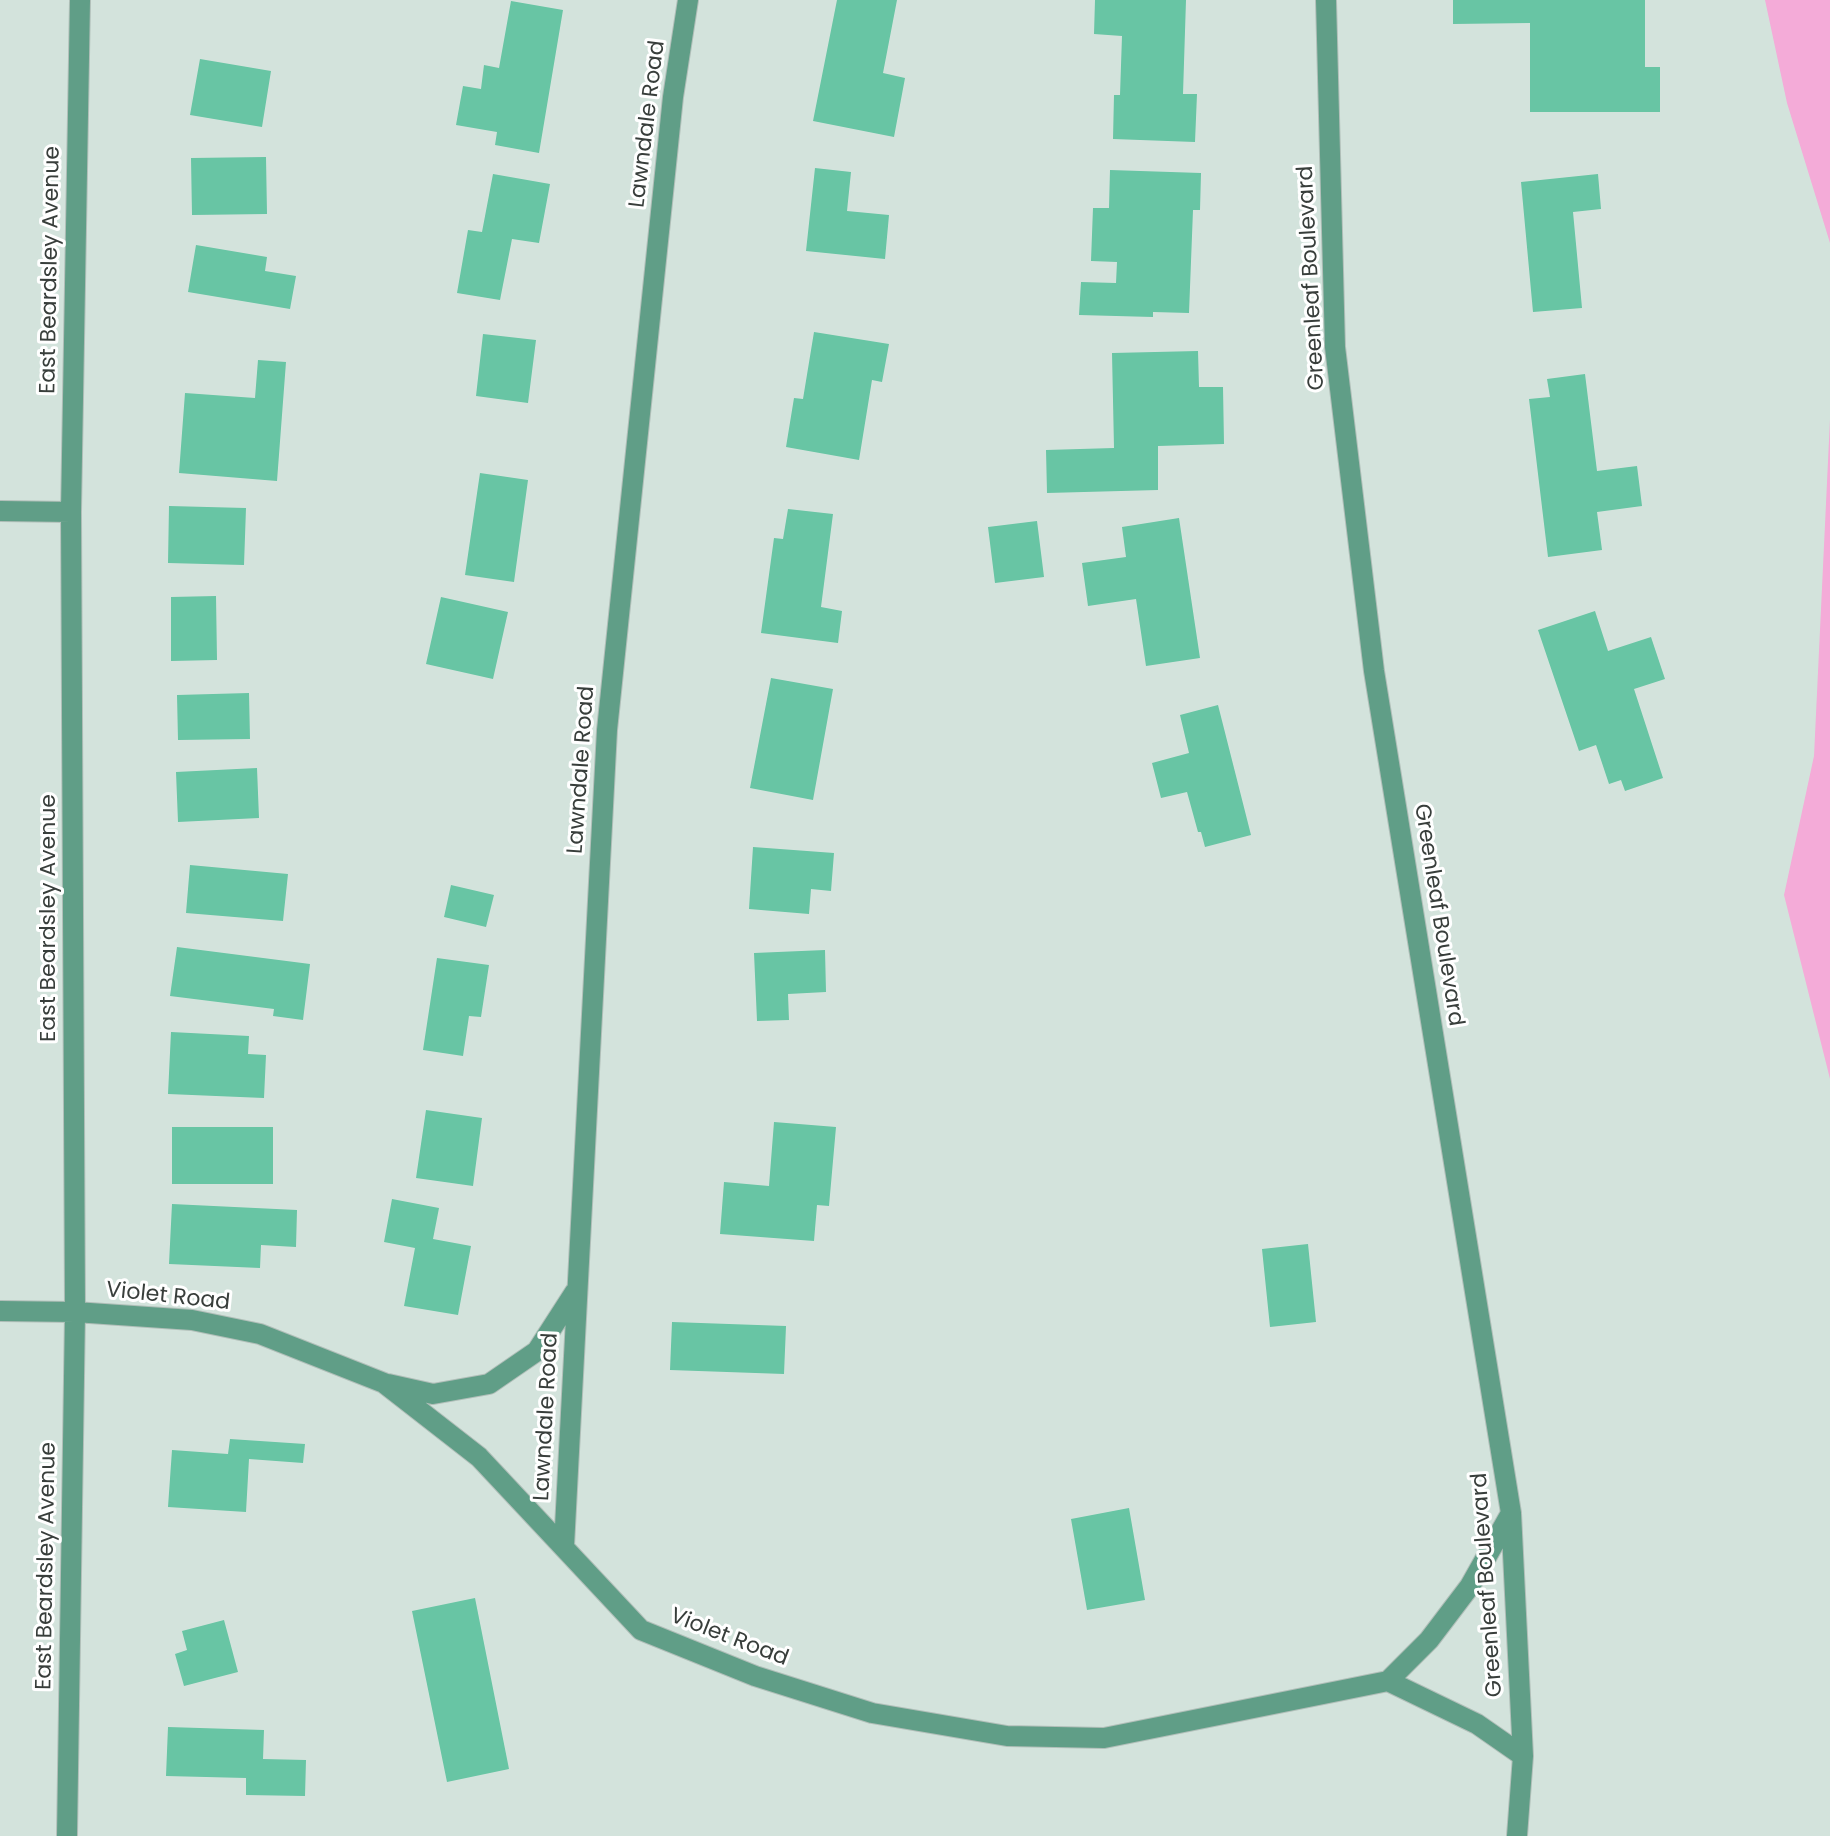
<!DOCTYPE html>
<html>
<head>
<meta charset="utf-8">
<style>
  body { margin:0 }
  canvas { display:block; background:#d3e3dc }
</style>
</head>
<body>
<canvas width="1830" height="1836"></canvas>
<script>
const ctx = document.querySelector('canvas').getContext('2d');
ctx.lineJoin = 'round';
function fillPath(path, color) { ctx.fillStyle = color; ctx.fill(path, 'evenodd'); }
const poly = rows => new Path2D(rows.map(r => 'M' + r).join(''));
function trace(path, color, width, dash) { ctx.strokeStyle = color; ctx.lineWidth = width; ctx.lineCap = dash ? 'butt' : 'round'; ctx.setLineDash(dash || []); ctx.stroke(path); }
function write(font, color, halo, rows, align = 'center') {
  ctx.font = font + ' Poppins,sans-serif'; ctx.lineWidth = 6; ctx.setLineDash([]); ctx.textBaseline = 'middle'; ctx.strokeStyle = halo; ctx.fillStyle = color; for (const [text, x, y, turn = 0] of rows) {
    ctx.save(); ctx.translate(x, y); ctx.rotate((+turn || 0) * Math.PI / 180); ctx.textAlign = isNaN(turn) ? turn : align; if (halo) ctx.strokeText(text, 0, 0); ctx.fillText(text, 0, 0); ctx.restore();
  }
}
fillPath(poly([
  [1765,0,1830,0,1830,243,1787,103],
  [1830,419,1830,1079,1784,895,1814,756]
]), '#f4abd8');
fillPath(poly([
  [837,0,897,0,883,73,905,78,894,137,813,121],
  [1095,0,1186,0,1183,94,1197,94,1195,142,1113,139,1114,95,1120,95,1122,36,1094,34],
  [1453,0,1645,0,1645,67,1660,67,1660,112,1530,112,1530,23,1453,24],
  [511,1,563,10,539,153,495,145,497,132,456,125,463,86,481,89,484,65,499,68],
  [200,59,271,71,262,127,190,115],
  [266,157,267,214,192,215,191,158],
  [815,168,851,172,847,211,889,215,885,259,806,251],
  [1110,170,1201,173,1200,210,1193,210,1189,313,1153,312,1153,317,1079,315,1081,282,1116,283,1117,262,1091,261,1093,208,1109,208],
  [493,174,550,184,539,243,512,239,500,300,457,293,468,230,482,232],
  [1598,174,1601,209,1573,212,1582,308,1533,312,1521,182],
  [196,245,267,257,265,271,296,276,290,309,188,292],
  [814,332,889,344,882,382,872,380,859,460,786,447,794,398,803,399],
  [483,334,536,340,528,403,476,396],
  [1198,351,1199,387,1223,387,1224,444,1158,446,1158,490,1047,493,1046,450,1114,448,1112,353],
  [258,360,286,362,277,481,179,473,185,393,255,398],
  [1585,374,1597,471,1637,466,1642,506,1597,512,1602,550,1548,557,1529,399,1550,397,1547,379],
  [480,473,528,480,514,582,465,575],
  [169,506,246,508,244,565,168,563],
  [788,509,833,514,821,607,842,611,838,643,761,633,774,538,783,539],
  [1179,518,1200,658,1146,666,1136,599,1088,606,1082,563,1126,557,1122,527],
  [1037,521,1044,577,995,583,988,527],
  [216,596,217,660,171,661,171,597],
  [441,597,508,612,493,679,426,664],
  [1595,611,1608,651,1651,637,1665,679,1634,689,1663,778,1625,791,1621,780,1609,784,1596,745,1579,751,1538,630],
  [771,678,833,689,813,800,750,788],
  [249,693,250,739,178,740,177,695],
  [1218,705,1251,835,1205,847,1201,832,1198,832,1187,792,1161,798,1152,763,1189,753,1180,715],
  [257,768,259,818,178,822,176,772],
  [753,847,834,853,831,891,811,889,809,914,749,909],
  [190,865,288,874,283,921,186,913],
  [451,885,494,895,486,927,444,917],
  [177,947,310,964,303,1020,273,1016,274,1009,170,996],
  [825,950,826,992,788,994,789,1020,757,1021,754,953],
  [437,958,489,965,481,1017,469,1016,463,1056,423,1050],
  [171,1032,249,1036,248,1054,266,1055,264,1098,168,1094],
  [426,1110,482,1118,473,1186,416,1178],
  [774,1122,836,1127,829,1206,817,1205,814,1241,720,1234,724,1182,769,1186],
  [172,1127,273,1127,273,1184,172,1184],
  [392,1199,439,1208,433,1239,471,1246,458,1315,404,1306,415,1248,384,1242],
  [172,1204,297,1210,296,1247,261,1245,260,1268,169,1264],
  [1308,1244,1316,1322,1270,1327,1262,1249],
  [672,1322,786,1326,784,1374,670,1370],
  [230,1439,305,1444,303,1463,249,1459,246,1512,168,1507,172,1450,228,1454],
  [1129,1508,1145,1600,1087,1610,1071,1519],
  [475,1598,509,1769,447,1782,412,1611],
  [224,1620,238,1672,184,1686,175,1654,187,1650,182,1631],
  [168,1727,264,1730,263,1759,306,1760,305,1796,246,1795,246,1778,166,1776]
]), '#68c5a4');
const minor = poly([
  [1326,0,1335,347,1374,671,1511,1513,1523,1756,1517,1836],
  [0,511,71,512],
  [0,1311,75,1312,192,1320,260,1334,384,1383,479,1457,641,1630,755,1676,872,1713,1007,1736,1104,1738,1388,1681,1477,1724,1523,1756],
  [388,1384,433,1394,489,1384,537,1351,575,1292],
  [564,1546,607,730,673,97,688,0],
  [1388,1681,1429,1640,1470,1586,1510,1515],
  [67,1836,75,1312,71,512,80,0]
]);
trace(minor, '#b1bfb9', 22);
trace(minor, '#609e87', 20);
write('22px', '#383e3b', '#fff', [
  ["Lawndale Road",648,124,-83],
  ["East Beardsley Avenue",51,270,-89],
  ["Greenleaf Boulevard",1312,278,-93],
  ["Lawndale Road",582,770,-86],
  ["Greenleaf Boulevard",1438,915,81],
  ["East Beardsley Avenue",49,918,-90],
  ["Violet Road",168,1297,6],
  ["Lawndale Road",547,1417,-87],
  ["East Beardsley Avenue",47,1566,-89],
  ["Greenleaf Boulevard",1488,1585,-94],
  ["Violet Road",729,1638,21]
]);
</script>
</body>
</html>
